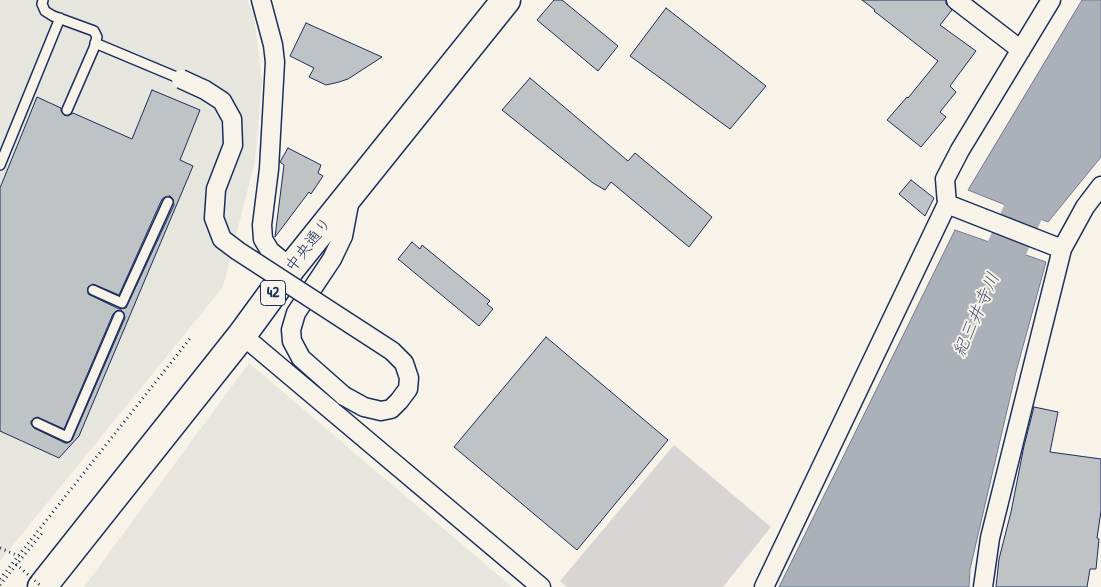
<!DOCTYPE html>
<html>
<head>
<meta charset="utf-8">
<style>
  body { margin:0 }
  canvas { display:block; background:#f7f3e8 }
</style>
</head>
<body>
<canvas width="1101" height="587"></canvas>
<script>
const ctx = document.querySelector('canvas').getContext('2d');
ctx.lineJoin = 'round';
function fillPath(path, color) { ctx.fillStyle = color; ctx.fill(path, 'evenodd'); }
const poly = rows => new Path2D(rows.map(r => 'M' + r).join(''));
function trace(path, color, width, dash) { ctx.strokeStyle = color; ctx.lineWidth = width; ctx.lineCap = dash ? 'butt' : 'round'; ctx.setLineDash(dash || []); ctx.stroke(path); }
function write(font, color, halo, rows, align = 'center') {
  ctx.font = font + ' "Patrick Hand","Klee One",sans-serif'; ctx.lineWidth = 4; ctx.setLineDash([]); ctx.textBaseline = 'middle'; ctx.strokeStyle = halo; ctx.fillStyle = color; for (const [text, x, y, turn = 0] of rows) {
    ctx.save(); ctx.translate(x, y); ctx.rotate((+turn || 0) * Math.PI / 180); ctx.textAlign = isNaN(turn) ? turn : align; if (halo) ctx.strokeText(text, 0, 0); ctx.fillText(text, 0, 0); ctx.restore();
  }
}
fillPath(poly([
  [0,0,247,0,254,16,262,80,255,161,223,287,0,561],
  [249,363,512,587,84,587]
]), '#e6e5de');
fillPath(poly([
  [674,445,771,527,723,587,567,587,560,581]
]), '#d7d6d4');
const water = poly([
  [1082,0,1101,0,1101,157,1048,222,968,190,1082,0],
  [955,230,1046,262,1016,372,970,569,969,587,779,587,955,230]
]);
fillPath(water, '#acb0b9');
trace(water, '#727c95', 1);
trace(poly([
  [985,297,1045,163]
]), '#acb0b9', 40);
const building = poly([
  [554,0,562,0,618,46,598,71,537,20,554,0],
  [862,0,946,0,946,4,952,10,940,25,976,51,950,86,956,92,940,112,946,117,921,147,887,120,907,97,908,98,938,61,874,11,875,10,862,0],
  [666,8,766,86,730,129,630,56,666,8],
  [306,23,382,57,348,79,339,82,326,85,309,77,314,68,290,56,306,23],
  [530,78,628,161,635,153,712,217,689,247,611,182,605,190,593,183,502,110,530,78],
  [152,90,200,110,180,160,193,166,79,436,59,458,0,431,0,188,37,97,61,108,61,111,64,115,68,116,73,113,132,139,152,90],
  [170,196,173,199,174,205,126,308,119,309,88,294,88,287,93,284,119,295,162,199,165,197,170,196],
  [121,310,124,313,125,318,72,440,68,443,65,443,34,428,31,424,31,421,37,417,64,429,113,314,116,311,121,310],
  [288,148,321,165,318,173,323,176,311,194,309,192,275,237,284,165,280,162,288,148],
  [911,180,934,198,925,216,899,194,911,180],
  [412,242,420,249,422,245,490,301,487,304,493,309,479,326,398,259,412,242],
  [546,337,668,440,577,550,454,447,546,337],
  [1034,407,1058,412,1050,452,1101,459,1101,511,1097,538,1099,539,1096,569,1090,569,1087,587,996,587,999,559,1011,512,1024,446,1034,407]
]);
fillPath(building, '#c0c3c5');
trace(building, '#1b2f5e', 1);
const service = poly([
  [43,0,42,4,45,11,53,16,94,31,97,37,94,48,67,110],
  [95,43,181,79],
  [0,165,60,18],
  [93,290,122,303,168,202],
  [37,423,67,437,119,316]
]);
const minor = poly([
  [261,0,273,45,275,62,269,169,262,225,263,239,270,251,291,268],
  [956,0,1021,50],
  [947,204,1062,249],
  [242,335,541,587],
  [344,396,301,358,292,341,291,330,296,313,332,259,343,236,350,199],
  [764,587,947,204,945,179,960,150,1051,0],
  [983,587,990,538,1062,249,1085,207,1101,186]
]);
const trunk = poly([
  [42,587,242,335,291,268,506,0]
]);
trace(service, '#1b2f5e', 12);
trace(minor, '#1b2f5e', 21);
trace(trunk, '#1b2f5e', 31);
trace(poly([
  [0,548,19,556],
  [0,579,192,336],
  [0,585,43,532]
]), '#1b2f5e', 3, [1, 4]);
trace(service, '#f7f3e8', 9);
trace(minor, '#f7f3e8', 18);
trace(trunk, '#f7f3e8', 28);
const minorBridge = poly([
  [181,79,205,90,222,101,232,119,233,145,216,189,214,218,222,239,238,251,392,351,404,363,409,378,408,389,399,401,391,409,381,411,364,407,344,396]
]);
trace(minorBridge, '#1b2f5e', 21, []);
trace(poly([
  [16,564,42,587]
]), '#1b2f5e', 3, [1, 4]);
trace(minorBridge, '#f7f3e8', 18);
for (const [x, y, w] of [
  [273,293,25]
]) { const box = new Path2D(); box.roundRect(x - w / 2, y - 12.5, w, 25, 4); ctx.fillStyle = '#f7f3e8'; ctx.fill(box); trace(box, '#1b2f5e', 1); }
write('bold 15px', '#1b2f5e', null, [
  ["42",273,293]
]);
write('16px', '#1b2f5e', '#f7f3e8', [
  ["中央通り",309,245,-52]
]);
write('italic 18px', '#465679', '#f7f3e8', [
  ["紀三井寺川",977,315,-66]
]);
</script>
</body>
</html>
